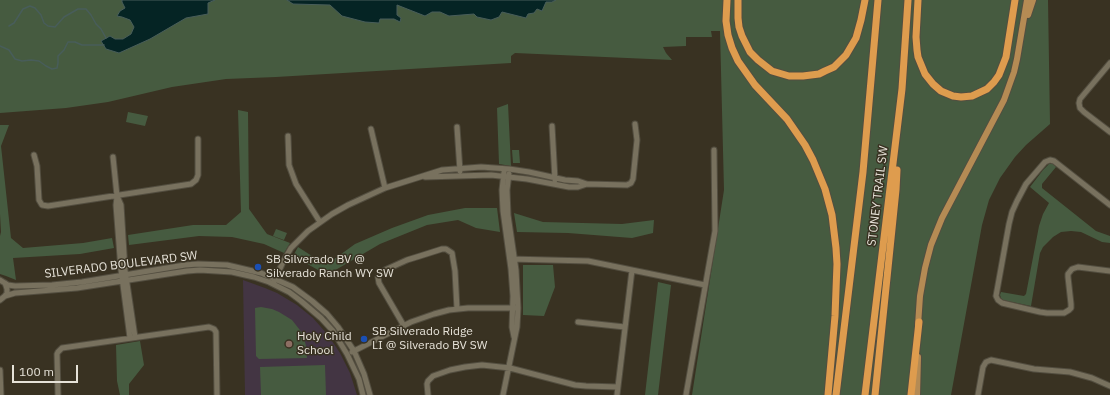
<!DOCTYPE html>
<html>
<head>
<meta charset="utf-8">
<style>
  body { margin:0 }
  #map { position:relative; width:1110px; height:395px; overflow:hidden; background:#393222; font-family:"IBM Plex Sans",sans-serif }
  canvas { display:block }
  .scale { position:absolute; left:12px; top:365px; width:66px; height:18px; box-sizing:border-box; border:2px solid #e6e2d8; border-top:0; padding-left:5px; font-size:12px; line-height:14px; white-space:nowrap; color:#e6e2d8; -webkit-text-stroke:3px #393222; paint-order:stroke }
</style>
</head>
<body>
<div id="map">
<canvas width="1110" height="395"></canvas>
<div class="scale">100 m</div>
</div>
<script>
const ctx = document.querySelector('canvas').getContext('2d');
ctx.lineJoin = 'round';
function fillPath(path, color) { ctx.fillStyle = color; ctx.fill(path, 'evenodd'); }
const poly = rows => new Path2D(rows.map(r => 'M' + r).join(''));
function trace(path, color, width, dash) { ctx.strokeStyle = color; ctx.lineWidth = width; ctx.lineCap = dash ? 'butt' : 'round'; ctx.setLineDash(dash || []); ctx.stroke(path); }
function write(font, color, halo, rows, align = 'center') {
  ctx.font = font + ' "IBM Plex Sans",sans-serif'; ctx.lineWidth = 3; ctx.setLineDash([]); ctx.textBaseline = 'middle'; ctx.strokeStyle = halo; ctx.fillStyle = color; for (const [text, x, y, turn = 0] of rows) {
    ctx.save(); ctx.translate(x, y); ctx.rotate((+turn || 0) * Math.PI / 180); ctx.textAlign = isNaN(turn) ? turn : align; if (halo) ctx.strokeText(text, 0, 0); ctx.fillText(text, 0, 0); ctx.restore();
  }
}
fillPath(poly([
  [243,280,265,288,277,293,297,305,313,318,328,335,340,353,350,373,357,395,245,395]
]), '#433543');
fillPath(poly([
  [0,0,1048,0,1050,124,1026,145,1015,157,1000,178,989,200,982,225,951,395,692,395,724,190,720,31,711,31,712,37,686,37,686,46,663,47,666,53,672,60,515,53,511,56,511,63,276,77,226,79,172,87,108,102,66,108,0,113],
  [508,104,511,166,499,164,497,108],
  [238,110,248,112,249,209,267,234,290,243,284,253,264,244,232,237,199,236,129,245,128,235,193,225,226,225,241,212],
  [128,112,148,116,145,126,126,122],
  [0,125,9,125,1,146,11,238,23,248,83,243,112,238,114,248,80,254,13,258,16,280,6,276,0,274,0,236,1,232,0,214],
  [512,150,519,150,520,163,513,163],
  [1049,164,1053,164,1056,167,1042,184,1042,188,1096,231,1110,236,1110,243,1102,242,1081,232,1071,231,1061,232,1053,237,1043,247,1040,253,1031,306,1003,300,1001,298,1000,295,1001,292,1024,296,1026,294,1039,226,1043,214,1049,203,1030,187,1043,170],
  [465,208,497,208,500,232,476,228,458,220,427,225,380,244,327,275,293,256,298,247,326,265,355,244,392,228,428,215],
  [514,213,543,222,622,224,654,220,653,233,632,238,568,233,517,232],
  [276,229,287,233,284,240,273,236],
  [523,265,553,265,555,287,544,316,523,315],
  [658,282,671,285,658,395,645,395],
  [261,307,272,309,279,312,292,320,303,334,306,346,307,358,259,359,256,356,255,308],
  [140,341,144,365,129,384,129,395,120,395,117,381,116,345],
  [325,365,326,395,261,395,260,367]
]), '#465b40');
const water = poly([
  [122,0,215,0,208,3,208,14,186,18,150,39,119,53,106,49,101,41,110,36,115,39,123,39,131,34,134,27,130,20,122,17,117,16,120,11,125,8,122,2,122,0],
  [287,0,556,0,552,2,546,2,542,11,537,9,534,13,528,14,526,18,502,12,499,17,491,20,477,17,474,14,449,16,440,12,432,12,425,16,397,5,397,15,401,18,400,22,394,19,380,19,379,23,365,22,342,16,330,5,293,4,287,0]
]);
fillPath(water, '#052424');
trace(water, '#485d5a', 1);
trace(poly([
  [9,26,14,23,23,9,30,6,35,8,41,15,44,23,48,26,55,27,64,17,78,9,86,9,91,15,96,24,101,29,106,38],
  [0,46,9,50,15,59,22,61,31,60,39,61,46,66,52,69,57,68,58,63,58,56,64,50,68,42,75,42,82,45,104,45]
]), '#485d5a', 1.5);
const minor = poly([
  [1110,63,1080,99,1079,103,1080,108,1084,112,1110,132],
  [552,126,555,180],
  [457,127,460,171],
  [371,129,385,188],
  [288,136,289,165,296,184,320,222],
  [34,155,37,166,39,200,42,205,48,206,191,184,196,180,198,175,198,139],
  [113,157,117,196,121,205,125,270,135,337],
  [504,172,502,190,503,211,511,269,513,296,512,327,514,337],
  [425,177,491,175,527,179,569,187,578,187,587,184,627,185,631,183,633,179,637,140,635,124],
  [117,197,116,205,121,270,130,338],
  [1110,205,1054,161,1050,160,1045,162,1026,184,1017,201,1012,212,1009,224,996,296,998,300,1002,303,1040,312,1047,313,1064,313,1069,310,1071,308,1071,304,1068,277,1068,274,1072,269,1078,267,1110,271],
  [510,259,588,261,705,285],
  [0,280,8,285,15,286,52,285,82,282,185,265,198,264,227,265,261,273,293,287,312,301,327,314,338,327,354,351,364,374,370,395],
  [274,282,283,262,291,248,308,231,332,214,348,205,385,188,442,170,481,167,509,169,529,172,565,180,578,181,587,184],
  [5,296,15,293,77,288,187,271,200,270,232,272,254,277,269,282,289,292,301,301,321,318,333,331,347,354,359,379,363,395],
  [0,300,5,296,7,293,7,289,5,283],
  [578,322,625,327],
  [404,326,379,283,378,277,381,273,385,270,407,260,420,256,442,249,446,249,452,253,455,271,457,309],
  [352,352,411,322,434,314,449,310,468,308,518,308],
  [0,370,1,395],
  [58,395,57,354,58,352,62,348,209,327,214,329,216,332,217,395],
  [428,395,427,384,428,381,433,376,450,370,465,367,482,365,510,368,575,385,586,386,618,387],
  [503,395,517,327,518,308,516,270,508,215,507,190,509,174],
  [617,395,632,270],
  [686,395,715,231,714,150],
  [978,395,983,367,986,362,991,360,1034,369,1070,372,1092,378,1110,386]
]);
const major = poly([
  [1028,15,1033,0],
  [918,325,920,296,925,268,931,245,942,218,1004,100,1014,72,1017,59,1027,0],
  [917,395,918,357]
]);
const highway = poly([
  [727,0,726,21,728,35,732,48,738,61,755,85,787,119,805,145,813,160,825,189,832,215,836,248,837,264,835,316,828,395],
  [738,0,738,18,739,27,742,36,750,52,758,60,772,71,789,76,803,76,819,74,825,71,834,67,846,55,856,38,861,20,865,0],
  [918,0,916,37,917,50,918,57,925,74,933,84,941,91,953,96,961,97,972,96,987,89,994,82,999,75,1006,57,1015,0],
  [836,395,863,172,878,0],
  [865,395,902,89,908,0],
  [875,395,896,190,897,170],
  [911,395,919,322]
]);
trace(minor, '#534e40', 7);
trace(major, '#534e40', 8);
trace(highway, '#534e40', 9);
trace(minor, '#78715e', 5);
trace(major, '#b58b54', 6);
trace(highway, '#de9c4e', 7);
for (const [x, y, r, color] of [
  [258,267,4,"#1a4fb4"],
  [364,339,4,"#1a4fb4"],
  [289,344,4,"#8d6e63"]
]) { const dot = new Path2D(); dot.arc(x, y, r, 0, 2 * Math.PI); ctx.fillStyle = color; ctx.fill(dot); trace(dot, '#393222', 1.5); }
write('12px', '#e6e2d8', '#393222', [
  ["STONEY TRAIL SW",878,196,-83],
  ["SILVERADO BOULEVARD SW",121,265,-7]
]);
write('12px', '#e6e2d8', '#393222', [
  ["SB Silverado BV @",266,260],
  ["Silverado Ranch WY SW",266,274],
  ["SB Silverado Ridge",372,332],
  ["LI @ Silverado BV SW",372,346],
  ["Holy Child",297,337],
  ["School",297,351]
], 'left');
</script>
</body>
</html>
